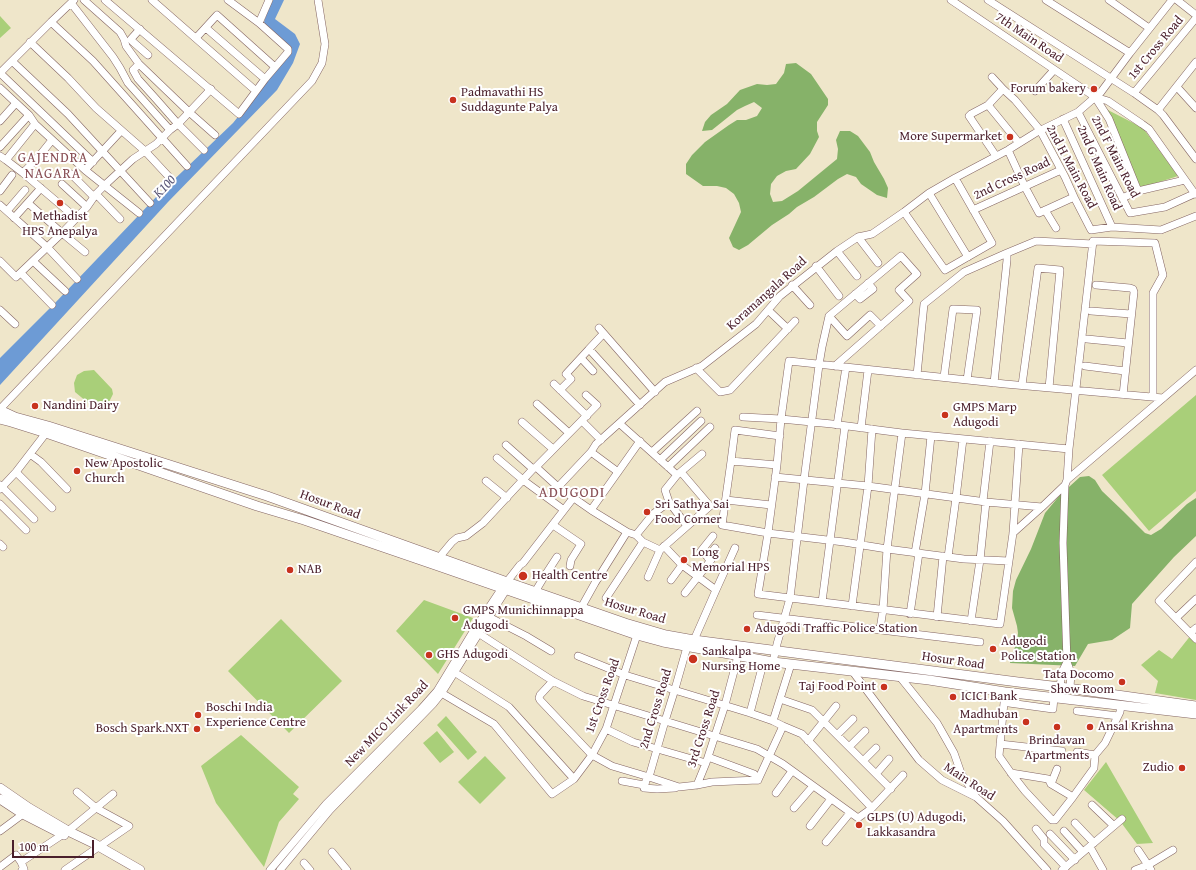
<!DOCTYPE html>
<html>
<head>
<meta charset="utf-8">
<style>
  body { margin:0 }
  #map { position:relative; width:1196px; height:870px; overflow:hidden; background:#efe6ca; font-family:"Gentium Book Plus",serif }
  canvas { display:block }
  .scale { position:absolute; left:12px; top:840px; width:82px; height:18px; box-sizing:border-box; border:2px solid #4a1f2b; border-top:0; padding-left:5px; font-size:12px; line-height:14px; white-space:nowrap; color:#4a1f2b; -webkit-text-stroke:3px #fff; paint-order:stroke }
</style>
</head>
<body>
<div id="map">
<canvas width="1196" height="870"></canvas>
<div class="scale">100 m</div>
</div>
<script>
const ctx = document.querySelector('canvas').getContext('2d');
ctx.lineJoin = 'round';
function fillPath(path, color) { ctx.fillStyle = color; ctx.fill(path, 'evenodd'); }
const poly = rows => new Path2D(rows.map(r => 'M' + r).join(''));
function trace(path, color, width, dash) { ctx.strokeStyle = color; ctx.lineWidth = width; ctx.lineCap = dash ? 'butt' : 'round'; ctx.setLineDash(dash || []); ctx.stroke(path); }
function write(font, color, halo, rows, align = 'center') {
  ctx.font = font + ' "Gentium Book Plus",serif'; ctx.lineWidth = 4; ctx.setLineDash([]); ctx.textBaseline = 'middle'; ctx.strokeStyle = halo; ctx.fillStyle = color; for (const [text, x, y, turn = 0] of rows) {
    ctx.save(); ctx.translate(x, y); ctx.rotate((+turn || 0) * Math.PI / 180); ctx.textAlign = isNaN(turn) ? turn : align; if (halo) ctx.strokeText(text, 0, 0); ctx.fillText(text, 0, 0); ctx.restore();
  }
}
fillPath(poly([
  [0,16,11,28,0,38],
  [1104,108,1143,128,1178,176,1141,188],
  [94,370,112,389,113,394,108,404,101,408,93,407,75,392,74,383,77,375,84,371],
  [1196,395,1196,491,1149,531,1102,475],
  [424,600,473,618,438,674,396,631],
  [281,619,342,681,289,733,228,671],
  [1191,635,1196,640,1196,700,1155,693,1158,681,1141,665,1159,650,1172,659],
  [446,716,477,752,468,760,437,725],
  [437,731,454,752,440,763,423,743],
  [241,735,299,787,293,794,299,799,279,822,264,867,216,803,201,766],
  [485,756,506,778,480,804,458,782],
  [1106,762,1150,838,1153,843,1137,844,1120,821,1084,790]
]), '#a9cf79');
fillPath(poly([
  [796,63,811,74,828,99,828,105,817,122,817,131,819,137,810,154,796,169,786,171,777,176,771,184,770,194,773,202,782,201,798,191,837,159,838,149,836,140,840,131,850,131,858,136,870,152,874,162,884,179,888,188,887,198,877,195,861,184,856,177,847,174,838,179,814,197,797,207,789,214,772,225,748,245,739,250,733,247,729,238,741,212,739,203,734,194,726,188,717,186,703,186,686,174,686,164,692,155,705,142,729,125,737,120,746,120,757,116,762,108,754,102,745,106,737,110,712,130,702,131,705,122,711,115,727,104,740,90,757,84,767,85,776,84,784,73,786,64],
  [1089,476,1095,480,1102,491,1123,511,1145,533,1151,535,1161,529,1187,504,1196,498,1196,536,1174,557,1132,604,1130,628,1112,640,1088,644,1075,666,1010,663,1011,657,1017,642,1018,633,1017,626,1012,608,1013,591,1016,580,1031,549,1045,513,1060,495,1080,477]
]), '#86b269');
fillPath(poly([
  [271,0,284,0,275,19,295,34,300,44,293,63,277,90,168,202,0,385,0,358,55,303,159,194,233,123,290,52,267,28,264,22]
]), '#6d9bd5');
const minor = poly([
  [84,0,120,32,124,39,126,46,139,64],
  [105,0,239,114,265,79,288,52,288,49,259,23],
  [152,0,256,91],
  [228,0,259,23,269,0],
  [951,0,1095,97,1108,101,1142,124,1149,129,1195,194],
  [988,0,1134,93,1158,110,1163,115,1196,159],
  [1046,0,1130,53],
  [1109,0,1149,28],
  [1177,0,1196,15],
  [71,3,113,57,120,68,128,83,170,130],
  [51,22,93,61,187,166],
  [206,28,265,79],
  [140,29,131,39,132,41,148,55],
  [196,38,217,15,275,67],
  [30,42,68,78,96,108,145,151,171,179],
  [12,61,68,114,150,203],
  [0,73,93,162],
  [0,73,51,22,74,0],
  [992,77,1003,89],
  [1177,87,1196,108],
  [0,88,29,115,35,124,85,170,139,213],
  [1035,91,1054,70],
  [1134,93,1196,18],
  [1095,97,1109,119,1138,191],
  [988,105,971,114,969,116,996,156],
  [1158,110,1196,62],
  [1078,112,1130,213,1165,207,1196,193],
  [1063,119,1112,227],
  [0,121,16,103],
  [1019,143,988,105,1003,89,1015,100,1040,130,1065,177,1074,197,1091,230,1112,227,1161,230,1196,216],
  [0,147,29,115],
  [204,150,178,124,156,99,138,79,133,70,139,64,189,112,215,135],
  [1008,150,1025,187,1039,213,1074,197],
  [0,156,6,160,35,124],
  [6,160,23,173,76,218],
  [85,170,121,131],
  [23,173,40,155,52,140],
  [71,174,94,197],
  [62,184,87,207],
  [0,191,12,175],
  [929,193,968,257],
  [96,194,120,219],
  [1122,198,1138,191,1185,180],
  [28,203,62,233,85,252],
  [0,205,47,247,77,279],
  [973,210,1061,170],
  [1045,210,1056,228],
  [7,211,25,190],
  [904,212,945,270,992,243,955,178],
  [14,218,41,188],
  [858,237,878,263],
  [837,251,857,276],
  [1007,253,1036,241,1093,244],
  [0,261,16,277,62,233,87,207,96,194,107,183,133,159,156,144,170,130,178,124,211,89],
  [33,261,65,291],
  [816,266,839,296],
  [21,273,52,305],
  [792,285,810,305],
  [1096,285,1130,288,1133,289,1134,292,1123,395],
  [855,294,860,299,873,289,868,283],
  [0,310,15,324],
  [768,310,788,329],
  [1091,311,1131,314],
  [829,316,847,336,870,315,881,326],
  [599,328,655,392],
  [603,334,589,349,640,405],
  [1087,339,1128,343],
  [581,358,593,371],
  [1085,366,1125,371],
  [696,368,720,392,730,390,795,321],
  [917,375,924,304,964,272,1007,253,1007,260,994,383],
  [944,377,953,309,977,310,967,380],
  [554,384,587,416],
  [1022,385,1038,268,1060,270,1049,388],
  [560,390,571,379,566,374,589,349],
  [537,404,569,433],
  [0,409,312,81,322,63,325,44,318,0],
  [743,417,781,419,832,424,902,433,1069,449],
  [582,421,601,440],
  [522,422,553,449],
  [620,424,677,475,702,454],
  [837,425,846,367],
  [861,428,868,370],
  [1019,444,1013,533,1000,624,758,594,768,533,777,465,781,419,789,361,1005,384,1163,398],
  [506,445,533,469],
  [591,452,618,472],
  [652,452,697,411],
  [30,454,41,462,67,489],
  [497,458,523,480,564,510],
  [660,460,701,421],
  [731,461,735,430,780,436],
  [777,465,731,461,722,525,768,533,844,542,887,549,964,559,1009,561],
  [536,467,558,487,591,510,627,532,636,535,643,542,660,550],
  [668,467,710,427],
  [16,472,52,508],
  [677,475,665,490,669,502,687,526],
  [775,477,868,486,986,502,1042,507,1065,485],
  [1067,480,1196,370],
  [486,481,507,498],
  [0,485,34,519],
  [558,487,591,452,596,444,665,382,702,366,756,324,780,296,837,251,858,237,872,234,904,212,929,193,955,178,1008,150,1037,132,1078,112,1101,92,1130,53,1172,0],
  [0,489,16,472,46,433],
  [726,500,771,505],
  [983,501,990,441],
  [0,504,26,530],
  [591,510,640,441],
  [553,525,581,544,571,560,570,566],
  [1013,533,1042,507],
  [636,535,653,514,669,502],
  [0,544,3,547],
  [664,546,682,565,716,590],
  [915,553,925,494,931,436],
  [948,557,956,498,963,439],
  [708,558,715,548],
  [440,559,442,554,452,542,457,538,466,536,483,523,533,469,536,467,597,405,586,395],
  [1196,562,1159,601,1196,639],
  [648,577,660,550,710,506,681,472],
  [671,580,682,565],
  [535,592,544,577,557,557],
  [685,593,711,560,701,551,713,536],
  [606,598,643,542],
  [822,602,845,426],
  [852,606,868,486,872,429],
  [581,608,595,583,627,532],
  [910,614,919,553],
  [757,615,980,642],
  [489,617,526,636,551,651],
  [937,617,943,556],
  [1176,618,1196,599],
  [971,621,980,560,986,502],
  [880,629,883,610,887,549,902,433],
  [478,633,553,681,583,696,757,749,783,764,858,818,872,808,903,775],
  [1190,633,1196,628],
  [694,640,716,590,735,548],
  [578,656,625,675,750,713,773,721,783,726,802,734,872,808],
  [773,662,777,644,790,598,804,480,819,365,822,347,829,316,901,256,917,274,899,290,909,301,835,366],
  [451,670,509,707,574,779],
  [853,672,919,760,942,780,976,797,1003,821,1047,870],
  [900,677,937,723,954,753,961,773,976,797],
  [553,681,540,695,539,698,540,700,592,755,612,766,649,777,679,787,697,785,712,782,758,780],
  [1060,687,1062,672,1067,662],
  [1070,688,1071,673,1067,662,1063,543,1065,485,1067,480,1069,449,1093,241,1155,243,1163,275,1153,293,1153,397],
  [438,691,494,724,552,794,574,779,592,755,606,729,637,635],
  [1005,692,999,756,1011,773,1025,791,1052,820,1055,820,1073,797,1051,784,1048,779,1011,773],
  [780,699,812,710,891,789],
  [1005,699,1009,703,1053,709,1054,697],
  [1077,711,1118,716],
  [750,713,764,660],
  [773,721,791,664],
  [606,729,633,742,706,763],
  [837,735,853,719],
  [808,741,836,706],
  [1000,744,1062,751],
  [849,747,865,731],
  [1077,752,1095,755,1105,743,1120,712,1121,705],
  [708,757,754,774,758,780],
  [863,761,876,748],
  [876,774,889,759],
  [647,777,644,788,657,789,675,788],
  [649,777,665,721,675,689,687,647],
  [758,780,783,726],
  [622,781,644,785],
  [1051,784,1057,769],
  [697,785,706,763,725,705,738,656],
  [776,793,792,771],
  [1073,797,1094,768,1095,755],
  [1092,805,1113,825],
  [794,808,813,786],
  [1075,823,1094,843],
  [810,826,831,799],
  [1036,829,1044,839,1044,844,1066,867],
  [0,831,23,814],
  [1064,831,1083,852],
  [1050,834,1075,860],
  [826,842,850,813],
  [1090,847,1103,870],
  [1138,850,1148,865,1173,850],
  [332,852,347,870],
  [21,862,24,869,22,870],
  [304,863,310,870],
  [0,867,16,855,21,862,68,831,113,794],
  [65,870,129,826,96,808,77,792],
  [270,870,326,804,421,709,437,691,474,630,502,588,520,565,523,563,574,497],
  [280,870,330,810,433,704,441,694,506,590],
  [1062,870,1122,819],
  [1135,870,1148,865,1151,870]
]);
const major = poly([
  [0,410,15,417,48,426,267,496,507,582,625,623,666,635,694,640,1018,682,1060,687,1196,706],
  [0,419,11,422,46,433,257,506,304,520,441,567,637,635,663,642,773,662,929,680,1005,692,1196,714],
  [0,788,29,808,68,831,93,843,140,870],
  [0,799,23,814,64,835]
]);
trace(minor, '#846563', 8);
trace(major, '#846563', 10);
trace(minor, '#fff', 7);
trace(major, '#fff', 9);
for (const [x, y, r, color] of [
  [1094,89,4,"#c8321e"],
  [453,100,4,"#c8321e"],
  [1010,137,4,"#c8321e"],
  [60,203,4,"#c8321e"],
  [35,406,4,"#c8321e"],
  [945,415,4,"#c8321e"],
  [77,471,4,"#c8321e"],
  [647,512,4,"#c8321e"],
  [684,560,4,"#c8321e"],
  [290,570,4,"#c8321e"],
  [523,576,5,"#c8321e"],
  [455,618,4,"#c8321e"],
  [747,629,4,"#c8321e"],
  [993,649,4,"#c8321e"],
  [429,655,4,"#c8321e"],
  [693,659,5,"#c8321e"],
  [1122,682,4,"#c8321e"],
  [884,687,4,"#c8321e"],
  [953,697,4,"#c8321e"],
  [198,715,4,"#c8321e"],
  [1026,722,4,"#c8321e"],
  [1057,727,4,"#c8321e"],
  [1090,727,4,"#c8321e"],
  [197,729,4,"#c8321e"],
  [1182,768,4,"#c8321e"],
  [859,825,4,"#c8321e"]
]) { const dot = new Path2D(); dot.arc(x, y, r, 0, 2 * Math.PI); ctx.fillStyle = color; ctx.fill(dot); trace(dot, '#fff', 1.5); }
write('13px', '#4a1f2b', '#fff', [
  ["7th Main Road",1029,38,34],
  ["1st Cross Road",1156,48,-50],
  ["2nd F Main Road",1115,157,63],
  ["2nd H Main Road",1071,167,62],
  ["2nd G Main Road",1099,168,66],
  ["2nd Cross Road",1012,179,-25],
  ["Koramangala Road",767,294,-42],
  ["Hosur Road",330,505,20],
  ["Hosur Road",635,611,17],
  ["Hosur Road",953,661,8],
  ["1st Cross Road",603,696,-70],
  ["2nd Cross Road",656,709,-73],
  ["New MICO Link Road",387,724,-46],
  ["3rd Cross Road",704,729,-72],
  ["Main Road",969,782,33]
]);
write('13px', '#4a1f2b', '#fff', [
  ["Forum bakery",1086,89,"right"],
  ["Padmavathi HS",461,93],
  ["Suddagunte Palya",461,108],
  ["More Supermarket",1002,137,"right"],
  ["Methadist",60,217,"center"],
  ["HPS Anepalya",60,232,"center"],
  ["Nandini Dairy",43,406],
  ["GMPS Marp",953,408],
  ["Adugodi",953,423],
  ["New Apostolic",85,464],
  ["Church",85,479],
  ["Sri Sathya Sai",655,505],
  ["Food Corner",655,520],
  ["Long",692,553],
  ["Memorial HPS",692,568],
  ["NAB",298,570],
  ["Health Centre",532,576],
  ["GMPS Munichinnappa",463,611],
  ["Adugodi",463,626],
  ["Adugodi Traffic Police Station",755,629],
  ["Adugodi",1001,642],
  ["Police Station",1001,657],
  ["Sankalpa",702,652],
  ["Nursing Home",702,667],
  ["GHS Adugodi",437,655],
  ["Tata Docomo",1114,675,"right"],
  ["Show Room",1114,690,"right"],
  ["Taj Food Point",876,687,"right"],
  ["ICICI Bank",961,697],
  ["Boschi India",206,708],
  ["Experience Centre",206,723],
  ["Madhuban",1018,715,"right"],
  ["Apartments",1018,730,"right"],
  ["Ansal Krishna",1098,727],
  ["Bosch Spark.NXT",189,729,"right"],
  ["Brindavan",1057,741,"center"],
  ["Apartments",1057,756,"center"],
  ["Zudio",1174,768,"right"],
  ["GLPS (U) Adugodi,",867,818],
  ["Lakkasandra",867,833]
], 'left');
ctx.letterSpacing = '1px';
write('14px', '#884e54', '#fff', [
  ["GAJENDRA",53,158],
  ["NAGARA",53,174]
]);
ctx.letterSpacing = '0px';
write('italic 14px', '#5a5777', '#fff', [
  ["K100",165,187,-47]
]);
ctx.letterSpacing = '1px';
write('15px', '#884e54', '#fff', [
  ["ADUGODI",572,493]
]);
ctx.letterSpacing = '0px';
</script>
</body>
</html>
